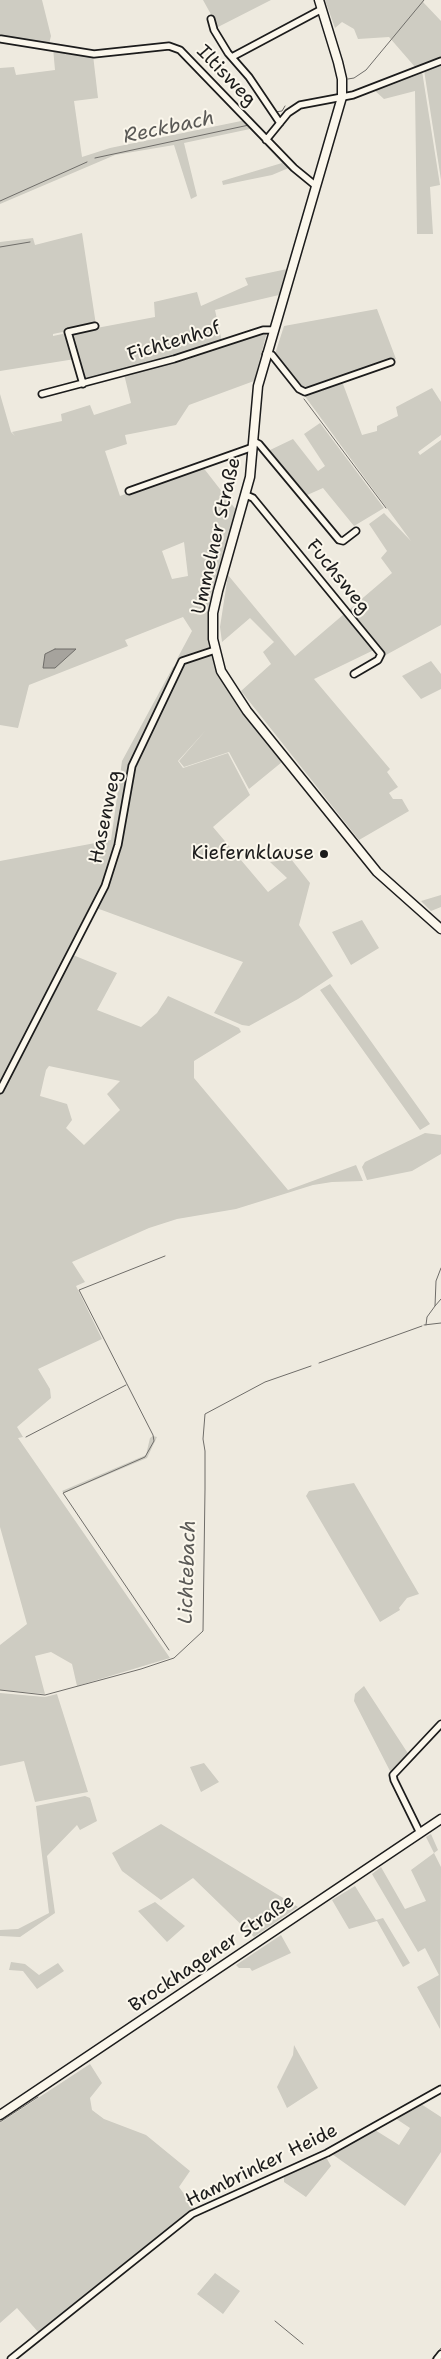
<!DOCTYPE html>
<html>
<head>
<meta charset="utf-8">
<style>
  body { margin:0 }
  canvas { display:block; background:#eeeadf }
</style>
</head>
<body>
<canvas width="441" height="2359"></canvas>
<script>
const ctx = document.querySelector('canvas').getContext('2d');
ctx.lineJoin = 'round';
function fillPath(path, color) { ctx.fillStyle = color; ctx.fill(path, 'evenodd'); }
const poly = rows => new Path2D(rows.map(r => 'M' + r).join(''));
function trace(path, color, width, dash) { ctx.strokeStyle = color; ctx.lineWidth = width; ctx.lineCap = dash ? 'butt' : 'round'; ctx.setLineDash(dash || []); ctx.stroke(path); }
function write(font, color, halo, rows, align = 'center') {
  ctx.font = font + ' "Shantell Sans",sans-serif'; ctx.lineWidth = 4; ctx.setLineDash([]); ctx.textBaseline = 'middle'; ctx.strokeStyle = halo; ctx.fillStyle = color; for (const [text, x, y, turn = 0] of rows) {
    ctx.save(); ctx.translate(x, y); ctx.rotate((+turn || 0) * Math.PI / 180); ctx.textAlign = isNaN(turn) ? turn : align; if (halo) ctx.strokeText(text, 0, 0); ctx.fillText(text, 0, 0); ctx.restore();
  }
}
fillPath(poly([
  [0,0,42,0,51,36,49,44,0,37],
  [203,0,271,0,218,27],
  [325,0,424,0,423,2,441,21,441,180,424,70,415,67,389,37,358,39,354,29,342,22,335,28],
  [53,48,93,55,98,98,74,101,82,157,110,148,246,120,291,167,272,175,223,185,222,181,282,163,250,129,184,143,197,196,191,199,174,145,115,155,0,204,0,68,14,67,16,75,55,70],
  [422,71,440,185,430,187,433,234,417,234,415,91,384,99,373,89],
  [82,233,96,325,53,334,53,336,67,333,75,359,0,371,0,242,33,238,35,245],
  [287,269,279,295,215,310,222,342,87,381,84,380,70,333,155,317,154,302,197,292,201,306,248,285,245,278],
  [377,309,396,359,305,388,297,384,275,354,284,326],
  [263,332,267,332,254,381,189,405,176,425,125,435,127,444,105,451,120,496,202,466,237,511,213,589,209,612,210,647,177,659,192,631,183,617,125,640,128,646,29,685,18,728,0,725,0,394,11,432,15,436,12,432,62,421,61,414,90,405,94,415,131,403,124,374],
  [184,542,188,576,172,579,162,551],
  [340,382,343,384,362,435,377,431,377,426,398,416,396,407,432,388,441,402,441,435,418,452,420,455,441,440,441,625,384,656,378,648,314,679,390,769,387,772,398,787,389,793,393,799,402,799,409,811,359,840,241,691,271,664,263,652,274,642,250,618,222,642,220,627,228,575,295,656,392,573,381,558,387,551,369,524,384,513,411,541,304,395],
  [320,423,384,508,354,526,323,488,305,496,268,451,293,439,318,471,325,466,304,434],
  [211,653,216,667,233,699,282,762,249,789,229,752,184,767,179,761,206,730,178,761,183,768,228,753,250,795,213,827,268,892,287,878,270,862,291,859,310,883,299,925,333,976,298,999,249,1026,242,1025,214,1013,243,962,91,906,29,1025,34,1027,73,955,117,973,97,1010,141,1027,157,1013,168,996,239,1028,241,1032,194,1061,194,1078,288,1190,356,1165,363,1181,332,1182,313,1185,236,1209,177,1219,149,1228,72,1262,85,1282,76,1286,102,1339,38,1369,50,1389,51,1398,17,1427,23,1437,18,1438,170,1658,77,1686,72,1664,51,1652,35,1656,45,1694,0,1690,0,1645,27,1624,0,1527,0,861,111,840,122,761,173,667],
  [49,1066,120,1081,107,1094,120,1110,84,1145,66,1128,72,1120,67,1104,40,1096,46,1070],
  [431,661,441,674,441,689,421,699,402,676],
  [441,895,441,907,431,911,421,901],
  [362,920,379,948,351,965,332,932],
  [330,984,430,1124,420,1130,320,990],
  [425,1133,441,1135,441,1154,412,1171,367,1180,362,1167,365,1162],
  [153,1436,157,1437,147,1458,64,1493,62,1491,146,1455,150,1438],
  [354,1483,419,1594,407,1598,399,1608,400,1610,380,1622,306,1496,309,1491],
  [364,1686,409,1755,393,1771,390,1771,354,1701,355,1694],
  [0,1693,45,1697,57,1694,88,1792,35,1802,24,1761,0,1766],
  [204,1763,219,1782,201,1792,190,1767],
  [85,1796,90,1798,97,1821,80,1830,77,1825,47,1856,55,1913,20,1937,0,1936,0,1930,18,1929,49,1913,36,1806],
  [161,1824,298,1907,254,1937,193,1878,161,1900,122,1871,112,1853],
  [431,1834,438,1850,434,1853,441,1867,440,2029,417,1987,439,1975,425,1948,418,1952,372,1874,381,1867,405,1909,426,1901,411,1870,434,1853,426,1837],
  [355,1886,376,1920,383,1918,410,1963,403,1967,377,1921,349,1929,332,1900],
  [155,1902,185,1926,167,1942,138,1911],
  [281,1935,291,1953,252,1971,250,1968,239,1968,236,1965],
  [11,1962,25,1964,39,1975,58,1963,64,1971,37,1989,23,1971,9,1970],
  [294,2045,318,2088,287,2108,277,2087,293,2055],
  [90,2064,102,2083,90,2098,92,2110,104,2119,146,2135,190,2171,179,2187,195,2209,39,2333,17,2308,0,2323,0,2123],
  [421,2104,441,2117,441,2152,405,2206,332,2154,375,2130,399,2145,410,2128,395,2118],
  [326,2157,331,2166,306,2197,284,2182,284,2177],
  [215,2273,240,2291,223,2314,197,2294]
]), '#ceccc2');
const water = poly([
  [55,649,76,649,55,668,43,668,45,654,55,649]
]);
fillPath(water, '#a6a39d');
trace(water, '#6f6d69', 1);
trace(poly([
  [348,79,354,78,366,70,424,0],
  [275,112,282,111,285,106],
  [95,158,249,125],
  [0,201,87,162],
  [0,247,30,242],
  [304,399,386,508],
  [165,1256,79,1290,153,1435,154,1441,145,1457,63,1493,169,1650],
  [435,1306,441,1299],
  [424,1325,441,1323],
  [426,1325,427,1317,435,1306,436,1281,441,1268],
  [319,1363,422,1326],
  [26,1437,126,1385],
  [0,1690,45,1695,141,1669,174,1658,203,1631,205,1489,205,1451,203,1439,205,1414,265,1382,311,1366],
  [0,2122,38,2097],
  [275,2321,303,2344],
  [432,2359,441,2348]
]), '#6f6d69', 1);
const minor = poly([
  [211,19,214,30,228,53,249,77,280,123],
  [1,39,94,54,169,46,180,50,294,168,316,186],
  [232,57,322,9],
  [266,140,288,113,300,105,353,95,441,61],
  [266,354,272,355,299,389,305,392,391,362],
  [83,384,68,332,95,326],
  [42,394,174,359,263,330,273,330],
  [253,441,259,444,339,540,343,541,356,531],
  [129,491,253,447],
  [246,495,253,498,381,654,378,660,354,674],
  [0,1090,105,886,118,845,132,766,182,661,215,650],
  [420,1833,394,1780,393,1775,441,1724],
  [11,2359,192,2214,327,2153,441,2089],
  [437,2359,441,2354]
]);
const major = poly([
  [319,0,338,62,342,79,342,97,258,386,250,477,218,591,213,613,213,639,221,671,247,711,377,872,441,929],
  [0,2115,441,1819]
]);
trace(minor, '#1c1c1c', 9);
trace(major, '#1c1c1c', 11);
trace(minor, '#fbf7ec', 5.5);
trace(major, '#fbf7ec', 8);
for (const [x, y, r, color] of [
  [324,854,5,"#1c1c1c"]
]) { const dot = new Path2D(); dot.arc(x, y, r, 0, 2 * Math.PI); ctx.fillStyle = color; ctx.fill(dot); trace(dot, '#fbf7ec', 2); }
write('19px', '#1c1c1c', '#fbf7ec', [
  ["Iltisweg",226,76,46],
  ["Fichtenhof",174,342,-17],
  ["Ummelner Straße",217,536,-77],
  ["Fuchsweg",338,577,51],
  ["Hasenweg",106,817,-78],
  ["Brockhagener Straße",212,1954,-34],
  ["Hambrinker Heide",262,2166,-26]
]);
write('19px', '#1c1c1c', '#fbf7ec', [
  ["Kiefernklause",314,854]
], 'right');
write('italic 20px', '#5a5956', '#fbf7ec', [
  ["Reckbach",169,128,-12],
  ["Lichtebach",188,1572,-88]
]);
</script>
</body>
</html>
